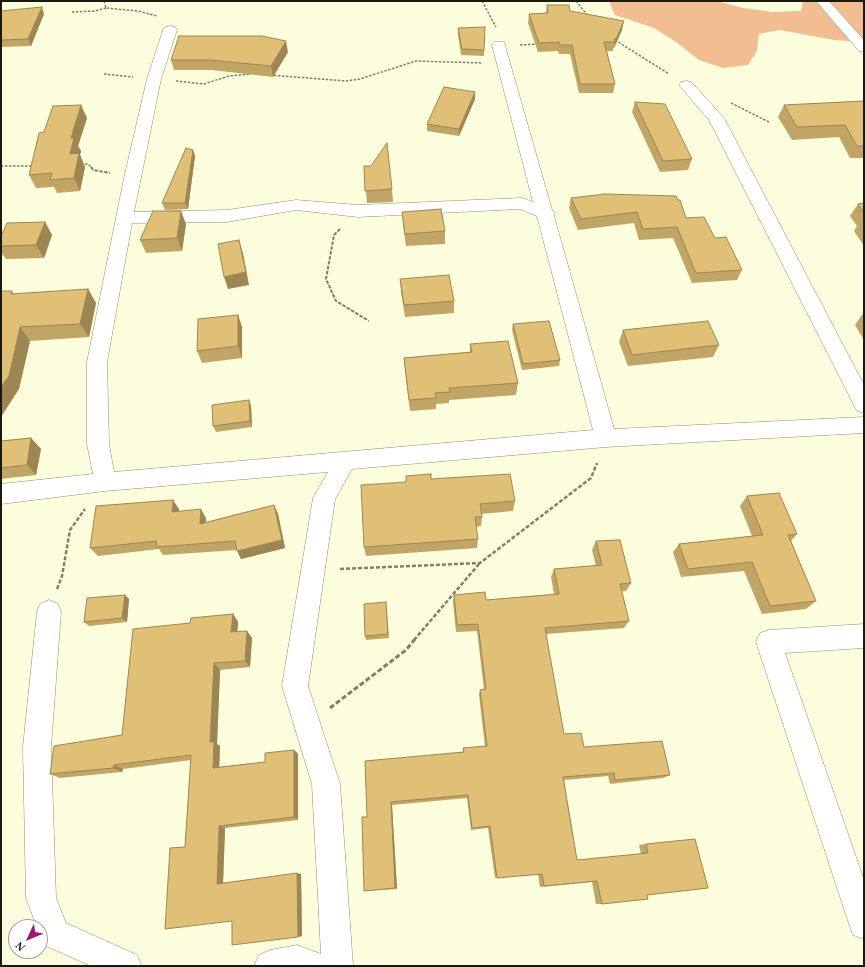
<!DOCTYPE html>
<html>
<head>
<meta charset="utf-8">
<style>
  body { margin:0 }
  #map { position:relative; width:865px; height:967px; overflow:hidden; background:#fbfddd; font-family:Georgia,serif }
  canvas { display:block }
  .frame { position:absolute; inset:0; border:2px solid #19190e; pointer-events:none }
  .north { position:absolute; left:8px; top:919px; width:40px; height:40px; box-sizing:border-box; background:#fff; border:1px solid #a3a39f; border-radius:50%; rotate:226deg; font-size:11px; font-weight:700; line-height:16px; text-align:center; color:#19190e }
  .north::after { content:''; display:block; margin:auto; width:14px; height:18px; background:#9a196e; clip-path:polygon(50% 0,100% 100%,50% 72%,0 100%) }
</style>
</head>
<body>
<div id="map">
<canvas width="865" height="967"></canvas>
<div class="frame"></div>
<div class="north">N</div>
</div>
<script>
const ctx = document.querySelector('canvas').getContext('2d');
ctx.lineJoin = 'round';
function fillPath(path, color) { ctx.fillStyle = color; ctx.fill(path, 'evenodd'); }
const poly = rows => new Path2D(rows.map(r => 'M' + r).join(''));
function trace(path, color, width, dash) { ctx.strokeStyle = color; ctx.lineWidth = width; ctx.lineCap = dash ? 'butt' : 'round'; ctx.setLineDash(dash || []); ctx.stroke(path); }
fillPath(poly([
  [609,1,717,1,743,8,773,12,801,11,803,1,864,1,864,42,834,40,780,30,759,34,757,51,748,65,723,68,699,60,676,42,654,28,615,15]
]), '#f2bd91');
const minor = poly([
  [816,1,829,1,864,40,864,52,859,51,816,1],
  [170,26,175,27,177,30,161,79,134,212,227,210,296,200,358,205,522,198,533,202,492,45,494,42,504,42,552,210,555,214,554,216,614,429,864,417,864,433,606,447,352,469,335,499,308,686,340,784,353,966,254,966,259,955,270,950,297,945,321,954,312,784,282,686,313,498,328,472,105,491,1,504,1,484,93,474,87,444,87,362,124,178,147,79,163,30,165,27,170,26],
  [520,209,537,216,593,430,114,472,109,444,107,362,132,223,227,222,296,210,358,217,520,209],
  [686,81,691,82,724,118,864,385,864,413,857,411,709,120,679,85,681,82,686,81],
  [49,600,58,604,61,612,51,747,56,898,66,923,137,955,142,966,91,966,44,945,40,935,40,927,37,927,26,898,23,747,37,612,40,604,49,600],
  [864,624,864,648,785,653,864,880,864,939,853,935,849,924,756,642,760,633,769,630,864,624]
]);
trace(minor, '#8c8e71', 1);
trace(poly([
  [104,1,106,8,138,11,157,16],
  [482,1,496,27],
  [576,1,588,16],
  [72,12,95,11,106,8],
  [615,40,669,74],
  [520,45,539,44],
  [104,74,133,77],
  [270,75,346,81,360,79,416,61,482,63],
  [176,81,204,84,229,76,251,74],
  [731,103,769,122],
  [81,164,88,164,92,168],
  [1,166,34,166]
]), '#7f806b', 1.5, [2.5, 1.5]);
trace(poly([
  [91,167,93,170,110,173],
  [340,229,334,235,326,279,336,301,369,321]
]), '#7f806b', 2, [3.5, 1.5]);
trace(poly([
  [340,569,480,563,591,478,597,463],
  [57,589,62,576,70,530,85,509],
  [414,640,479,564]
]), '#7f806b', 2.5, [4, 2]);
trace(poly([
  [330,708,406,650,415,639]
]), '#7f806b', 3, [5, 2.5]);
fillPath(minor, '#fff');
fillPath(poly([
  [547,5,570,11,622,30,614,48,613,48,613,51,607,51,615,84,613,93,579,93,570,54,559,54,558,51,538,52,528,23,529,14,546,13],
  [1,11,44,14,31,46,1,47],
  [458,28,484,50,484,56,461,55,458,35],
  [288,52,273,77,212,70,174,70,171,60],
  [475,92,475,99,459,136,427,131,427,124],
  [864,101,864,158,850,158,839,137,792,140,778,117,784,105],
  [635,102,692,159,688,170,660,172,632,112],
  [87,118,78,146,81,151,80,155,85,167,80,191,57,193,54,187,36,188,29,175,44,132],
  [193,150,195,156,188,209,165,210,162,203],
  [364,166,392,189,393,202,367,203],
  [571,198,686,218,715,238,742,270,737,280,692,283,673,238,639,240,634,223,578,230,569,208],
  [864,203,864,246,854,231,857,226,850,216,858,204],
  [402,212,445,231,445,244,406,246,403,225],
  [45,222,52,235,44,258,6,259,1,252,1,236],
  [186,224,182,251,146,253,140,240],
  [400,279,454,301,454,313,405,317,401,292],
  [88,289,96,303,89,337,30,341,19,389,12,291,14,294],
  [864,312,864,340,855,325],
  [238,315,242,327,242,358,202,363,197,351],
  [513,324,560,360,559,366,522,370,512,330],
  [623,330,719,345,713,357,628,366,619,342],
  [470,344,518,383,516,395,449,400,449,403,436,404,436,409,410,411,405,370,404,358,470,352],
  [249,400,251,406,252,427,216,432,213,426],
  [31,438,41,449,36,475,1,479,1,441],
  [431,479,515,501,513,511,481,514,482,517,481,526,476,527,478,539,477,548,366,556,364,547,406,482],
  [747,496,797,534,791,541,816,601,806,609,762,614,744,571,681,577,673,552,679,544,752,536,740,506],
  [274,505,278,514,285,548,241,559,237,550,163,555,159,549,98,556,90,548,179,509,179,511,206,518,206,522],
  [596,541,631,583,626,591,622,591,629,621,624,628,546,634,564,734,584,747,670,775,663,778,610,784,608,776,564,780,577,860,641,854,639,845,646,844,695,839,647,895,602,904,596,904,592,882,540,887,538,874,495,878,488,828,471,830,467,798,392,805,397,889,364,891,367,817,463,752,463,748,485,746,479,695,480,690,484,689,477,631,456,632,453,602,454,595,486,600,554,594,551,577,554,569,596,566,592,550],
  [125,595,129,599,127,622,89,626,84,622],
  [386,602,389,638,366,640,365,636],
  [233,614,238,622,237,632,247,631,252,638,250,667,220,670,217,744,220,746,219,767,265,762,294,750,298,754,298,820,225,828,223,883,301,874,302,936,298,937,232,921,185,847,191,760,123,769,122,772,60,778,50,774,122,735,190,623]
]), '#c1a566');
fillPath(poly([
  [42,7,44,14,31,46,28,39],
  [624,21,622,30,614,48,616,39],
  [286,41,288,52,273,77,271,66],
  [475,92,475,99,459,136,459,129],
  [81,105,87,118,78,146,81,151,80,155,85,167,80,191,74,178,70,154,71,138],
  [193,150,195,156,188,209,185,203],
  [181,211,186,224,182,251,177,238],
  [45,222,52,235,44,258,36,245],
  [239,240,243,253,249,285,228,289,224,277],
  [88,289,96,303,89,337,80,324],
  [238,315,242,327,242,358,238,346],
  [20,327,30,341,19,389,1,417,1,387],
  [249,400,251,406,252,427,250,421],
  [31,438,41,449,36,475,27,465],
  [173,500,179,509,178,520,172,512],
  [274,505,278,514,285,548,241,559,237,551],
  [201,509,206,518,205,532,200,524],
  [125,595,129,599,127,622,122,618],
  [233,614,238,622,237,639,231,632],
  [247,631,252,638,250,667,245,661],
  [214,663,220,670,217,744,220,746,219,772,213,768,210,742],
  [294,750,298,754,298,820,294,817],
  [114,765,123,769,122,772,113,768],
  [391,802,392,805,397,889,395,888],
  [219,826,225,828,223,884,217,884],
  [297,873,301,874,302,936,298,937]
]), '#9d8653');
const building = poly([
  [547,5,569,5,570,11,624,21,616,39,614,39,615,42,604,42,615,84,580,84,572,45,560,45,559,42,539,43,529,14,548,13,547,5],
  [42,7,28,39,1,40,1,11,42,7],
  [485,27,484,50,462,49,458,28,485,27],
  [179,36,262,36,286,41,271,66,210,60,171,60,179,36],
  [444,87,475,92,459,129,427,124,444,87],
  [864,101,864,146,857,146,845,125,797,127,784,105,864,101],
  [635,102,665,104,692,159,663,161,635,102],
  [81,105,71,138,74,138,70,154,79,153,74,178,50,180,52,173,29,175,39,133,44,132,53,106,81,105],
  [387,143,392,189,365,191,364,166,371,166,387,143],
  [186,148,193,150,185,203,162,203,186,148],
  [605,194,676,196,678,200,680,200,686,218,704,217,715,238,726,237,742,270,696,273,677,227,643,229,637,212,581,219,571,198,605,194],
  [864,203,864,213,858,204,864,203],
  [441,209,445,231,405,234,402,212,441,209],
  [153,211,181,211,177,238,140,240,153,211],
  [45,222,36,245,1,246,1,236,7,223,45,222],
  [239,240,246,272,224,277,218,244,239,240],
  [449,275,454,301,404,305,400,279,449,275],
  [88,289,80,324,20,327,9,376,1,387,1,291,12,291,11,294,88,289],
  [238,315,238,346,197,351,198,319,238,315],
  [549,321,560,360,523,364,513,324,549,321],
  [708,321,719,345,632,355,623,330,708,321],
  [508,341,518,383,449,388,450,392,435,393,436,398,409,400,404,358,472,352,470,344,508,341],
  [249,400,250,421,213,426,212,405,249,400],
  [31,438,27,465,1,468,1,441,31,438],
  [431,474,431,479,510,474,515,501,480,504,482,517,475,517,478,539,364,547,361,485,406,482,406,476,431,474],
  [779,493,797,534,788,535,816,601,770,606,752,562,688,569,679,544,763,535,747,496,779,493],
  [173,500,172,512,201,509,200,524,274,505,282,540,237,551,235,541,157,547,156,541,90,548,96,506,173,500],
  [620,540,631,583,620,584,629,621,545,628,564,734,581,733,584,747,662,741,670,775,615,780,614,773,563,777,577,860,648,853,646,844,695,839,708,888,647,895,648,899,602,904,597,881,544,886,542,874,497,878,490,826,472,828,468,795,391,802,395,888,364,891,362,817,367,817,365,761,464,752,463,748,487,746,480,690,486,689,478,624,457,625,454,595,485,592,486,600,559,594,554,569,602,565,596,541,620,540],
  [125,595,122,618,84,622,87,598,125,595],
  [386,602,388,634,365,636,364,604,386,602],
  [233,614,231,632,247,631,245,661,214,663,210,742,214,742,213,768,265,762,265,753,294,750,294,817,219,826,217,884,297,873,298,937,232,945,232,921,165,929,170,848,185,847,191,755,114,765,113,768,50,774,54,746,122,735,133,629,190,623,191,618,233,614]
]);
fillPath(building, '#e0c077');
trace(building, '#9d8653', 1);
</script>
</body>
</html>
